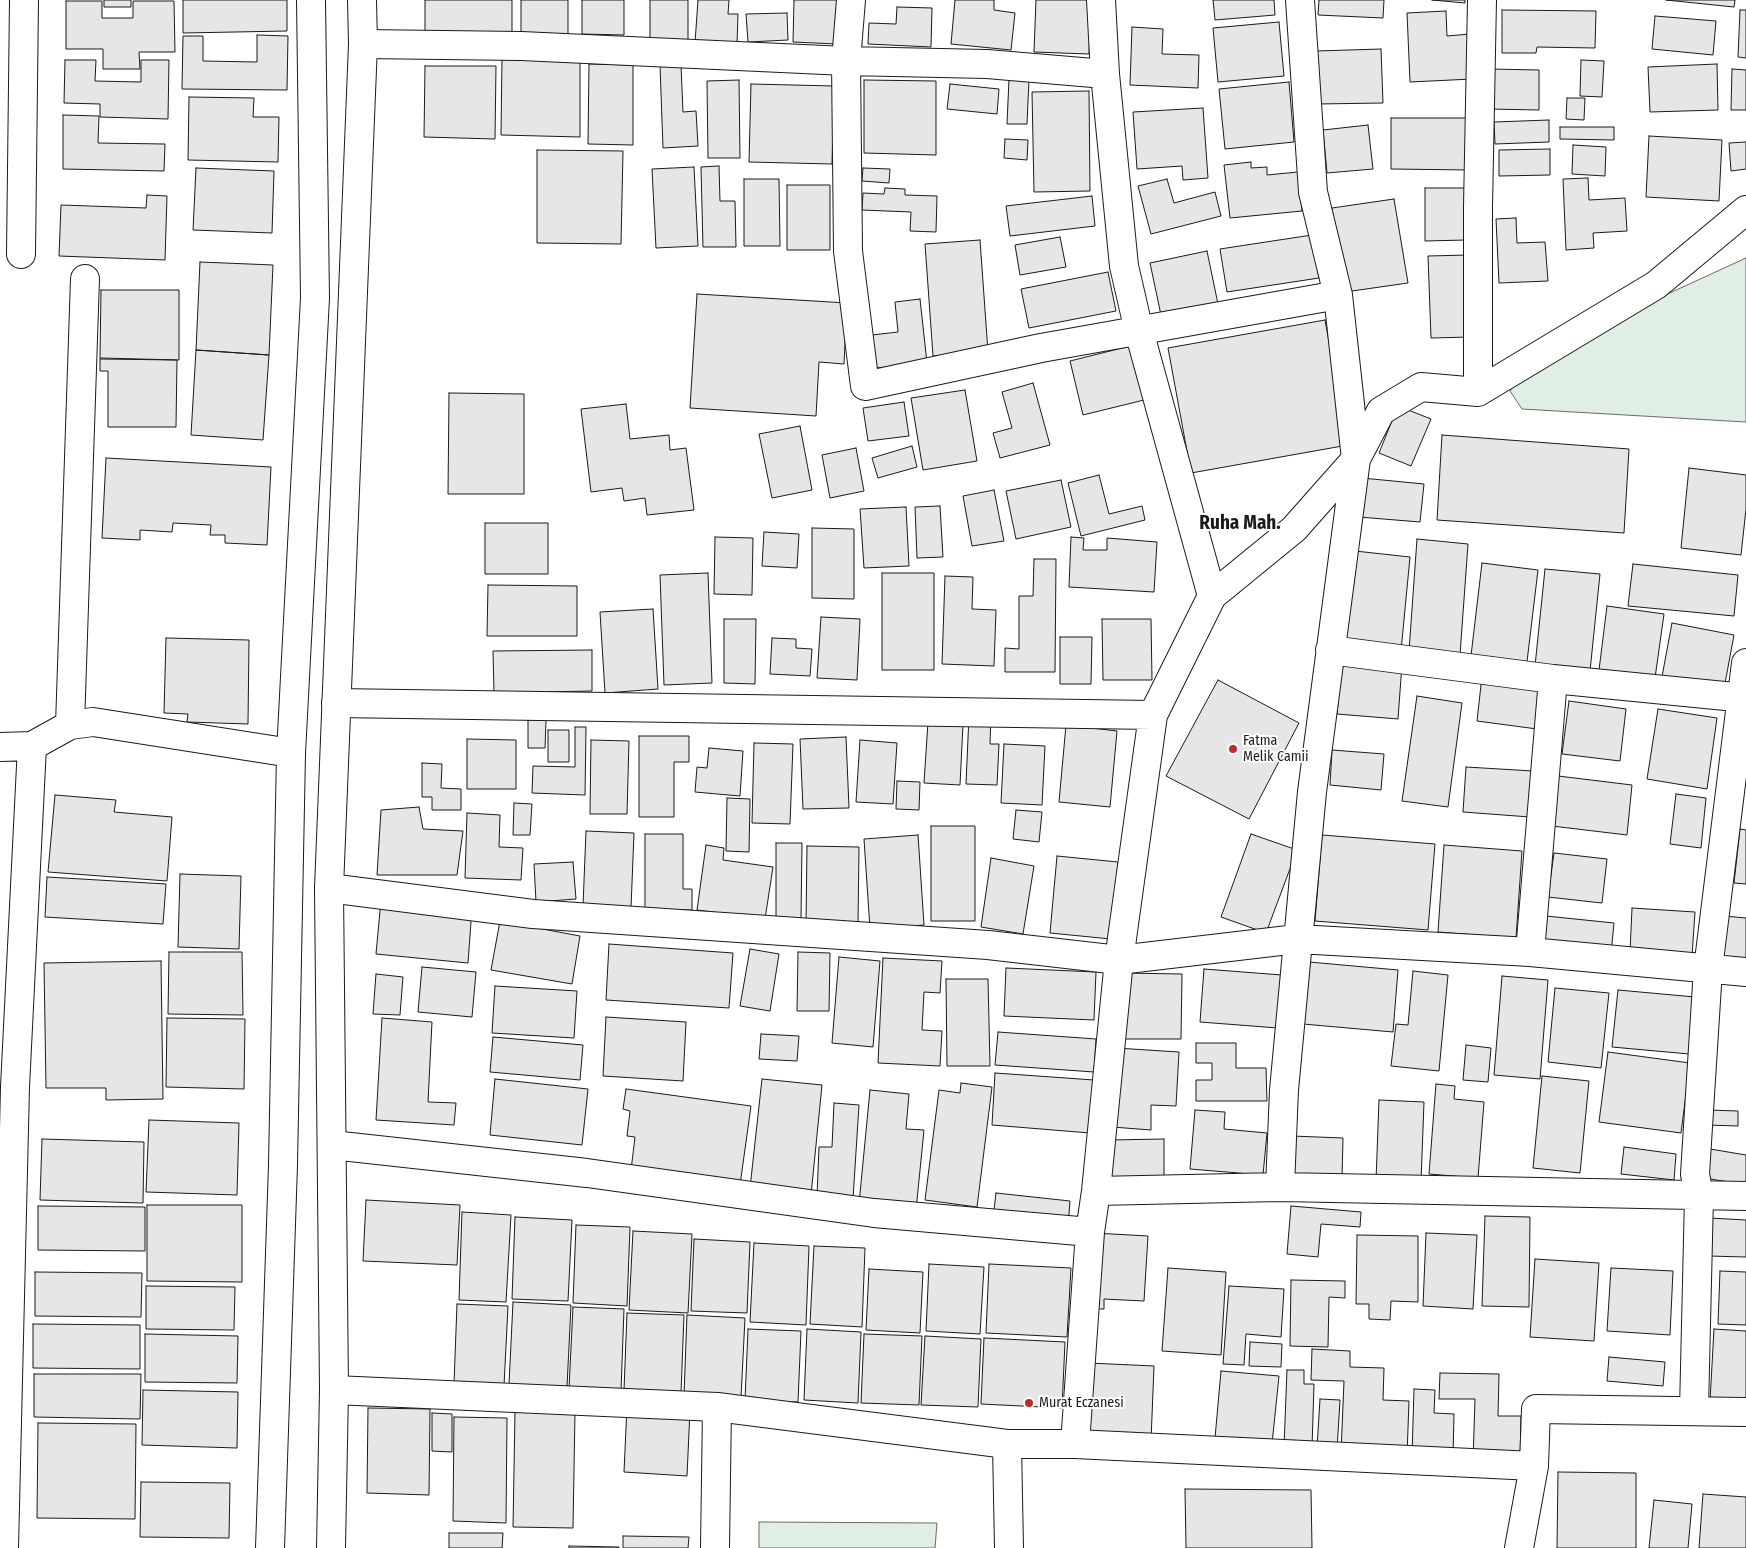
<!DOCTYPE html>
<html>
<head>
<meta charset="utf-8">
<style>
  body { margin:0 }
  canvas { display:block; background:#fff }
</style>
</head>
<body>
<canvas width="1746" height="1548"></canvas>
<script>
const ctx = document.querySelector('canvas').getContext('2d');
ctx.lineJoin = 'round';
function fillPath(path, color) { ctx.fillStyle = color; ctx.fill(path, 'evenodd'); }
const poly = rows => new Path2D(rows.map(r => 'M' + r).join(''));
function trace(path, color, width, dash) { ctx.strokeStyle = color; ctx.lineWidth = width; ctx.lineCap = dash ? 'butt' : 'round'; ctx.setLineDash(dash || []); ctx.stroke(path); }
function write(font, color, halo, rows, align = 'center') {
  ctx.font = font + ' "Fira Sans Condensed",sans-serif'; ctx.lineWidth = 4; ctx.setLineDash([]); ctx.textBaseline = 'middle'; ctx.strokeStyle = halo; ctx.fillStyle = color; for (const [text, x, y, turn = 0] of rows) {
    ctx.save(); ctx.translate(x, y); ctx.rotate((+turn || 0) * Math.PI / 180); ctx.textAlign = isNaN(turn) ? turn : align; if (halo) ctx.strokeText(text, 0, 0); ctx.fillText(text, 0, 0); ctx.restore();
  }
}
const green = poly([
  [1746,258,1746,422,1522,409,1510,391,1524,371,1587,331,1746,258],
  [759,1522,937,1523,935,1548,759,1548,759,1522]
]);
fillPath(green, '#e0efe3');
trace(green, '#6a6a6a', 1);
const building = poly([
  [104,0,131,0,131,7,104,7,104,0],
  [183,0,287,0,287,31,183,33,183,0],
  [425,0,512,0,512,35,425,34,425,0],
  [521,0,568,0,568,38,521,38,521,0],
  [582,0,624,0,624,35,582,34,582,0],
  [650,0,688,0,688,41,650,41,650,0],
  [698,0,729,0,728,14,738,14,737,45,695,43,698,0],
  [794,0,838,0,837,44,793,42,794,0],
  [955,0,994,0,994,10,1015,13,1011,50,951,44,955,0],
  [1036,0,1091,0,1089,54,1034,52,1036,0],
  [1213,0,1274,0,1275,15,1215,20,1213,0],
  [1319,0,1384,0,1383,18,1318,15,1319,0],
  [1432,0,1465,0,1465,3,1432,0],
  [1666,0,1735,0,1734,7,1666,0],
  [66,1,102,1,102,18,133,18,133,1,174,1,175,52,139,52,140,69,103,69,103,49,66,49,66,1],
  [897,7,932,8,931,47,868,44,869,23,896,24,897,7],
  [1502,10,1596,11,1595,48,1537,47,1536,53,1502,53,1502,10],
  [1740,10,1746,10,1746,58,1738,57,1740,10],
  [1446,11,1447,36,1470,34,1472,79,1410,82,1407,13,1446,11],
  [787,13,788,40,748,42,746,14,787,13],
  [1655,16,1716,21,1713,55,1652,49,1655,16],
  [1279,22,1284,76,1218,82,1213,28,1279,22],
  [1132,27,1163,29,1162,54,1199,55,1198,88,1130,85,1132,27],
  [257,35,288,36,287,90,182,89,183,36,203,36,203,61,257,62,257,35],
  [1381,49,1383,103,1317,104,1316,51,1381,49],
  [502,58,580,59,580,137,501,135,502,58],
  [65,60,96,60,95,81,141,82,141,60,169,60,168,119,100,117,100,104,64,103,65,60],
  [1581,60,1604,61,1602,97,1580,96,1581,60],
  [589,64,633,65,633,145,588,144,589,64],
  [1717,64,1718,110,1650,112,1648,67,1717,64],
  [660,65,681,65,683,112,696,111,698,146,663,148,660,65],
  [425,66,496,66,495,139,424,137,425,66],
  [1490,69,1539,70,1539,110,1489,109,1490,69],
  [1732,69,1746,70,1746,110,1731,110,1732,69],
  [1009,79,1029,80,1027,124,1007,124,1009,79],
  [739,80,740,158,708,158,707,81,739,80],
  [864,80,936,81,936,155,864,153,864,80],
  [1289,82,1294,142,1225,149,1219,89,1289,82],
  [751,84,834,86,832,164,749,162,751,84],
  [950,84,999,89,997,114,947,109,950,84],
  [1089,91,1090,191,1034,192,1032,92,1089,91],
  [189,97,254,98,253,117,279,117,278,162,188,160,189,97],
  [1567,98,1585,98,1584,120,1566,119,1567,98],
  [1203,108,1208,178,1183,180,1182,166,1137,169,1133,112,1203,108],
  [63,115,99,116,98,143,165,144,164,171,63,169,63,115],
  [1391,118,1470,118,1469,170,1391,169,1391,118],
  [1549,120,1549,142,1495,144,1494,122,1549,120],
  [1368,125,1373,169,1327,173,1323,130,1368,125],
  [1560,127,1614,127,1614,140,1560,139,1560,127],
  [1649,136,1722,140,1719,201,1646,197,1649,136],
  [1005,139,1028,140,1027,160,1004,158,1005,139],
  [1746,142,1746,169,1731,171,1729,143,1746,142],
  [1573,145,1606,147,1605,176,1572,174,1573,145],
  [1550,149,1550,175,1499,176,1499,150,1550,149],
  [537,150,623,151,621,244,537,243,537,150],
  [1251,162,1251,168,1267,167,1267,175,1298,172,1302,211,1230,218,1224,165,1251,162],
  [719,166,720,201,735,201,736,247,703,247,701,167,719,166],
  [694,167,698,246,656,248,652,169,694,167],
  [196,168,274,171,272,233,193,230,196,168],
  [863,168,890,169,889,183,862,181,863,168],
  [1588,178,1589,200,1625,198,1627,231,1593,233,1594,248,1566,250,1563,179,1588,178],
  [744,179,779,179,780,246,744,246,744,179],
  [1167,179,1174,203,1215,192,1221,216,1151,234,1138,186,1167,179],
  [787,185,830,185,830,250,787,250,787,185],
  [885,188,905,189,905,195,937,196,936,232,910,231,911,212,862,210,863,193,884,194,885,188],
  [1425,188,1466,188,1466,240,1425,241,1425,188],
  [147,195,167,196,165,260,59,256,61,205,146,208,147,195],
  [1092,196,1095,226,1010,236,1006,206,1092,196],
  [1394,199,1408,283,1345,292,1332,208,1394,199],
  [1516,218,1517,243,1545,242,1548,281,1499,283,1496,219,1516,218],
  [1312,235,1319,278,1227,292,1220,249,1312,235],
  [1060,237,1066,267,1020,275,1015,245,1060,237],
  [980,240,988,352,933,356,925,244,980,240],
  [1207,251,1218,304,1161,315,1150,263,1207,251],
  [1468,255,1471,337,1431,338,1428,256,1468,255],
  [200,262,273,265,269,355,196,350,200,262],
  [1108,272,1116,311,1029,328,1021,289,1108,272],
  [101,290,179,290,179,360,100,358,101,290],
  [697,294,847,303,844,364,819,362,816,416,690,408,697,294],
  [920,299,927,363,876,368,872,335,898,332,895,302,920,299],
  [1325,320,1348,445,1191,473,1168,348,1325,320],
  [1130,346,1144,400,1083,415,1070,361,1130,346],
  [196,350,269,355,263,440,191,435,196,350],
  [100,359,177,360,176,427,108,427,108,371,100,371,100,359],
  [1033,383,1050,445,1000,458,993,433,1012,428,1002,392,1033,383],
  [965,390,977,461,923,470,911,398,965,390],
  [449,393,524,394,524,494,448,494,449,393],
  [904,402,909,436,868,441,863,408,904,402],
  [626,404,630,439,669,435,670,450,686,448,694,510,647,515,645,498,624,501,622,488,591,492,581,409,626,404],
  [1398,406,1431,419,1411,466,1379,453,1398,406],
  [800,426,812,490,772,498,759,434,800,426],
  [1442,435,1629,449,1624,533,1437,520,1442,435],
  [912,446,917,467,878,478,872,458,912,446],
  [856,448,864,491,830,498,822,455,856,448],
  [106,458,271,467,267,545,225,543,225,535,210,535,211,525,173,523,172,532,140,530,140,540,102,538,106,458],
  [1689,468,1746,475,1746,509,1741,555,1681,548,1689,468],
  [1099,475,1109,514,1142,506,1145,520,1081,536,1068,483,1099,475],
  [1362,478,1424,484,1420,522,1359,517,1362,478],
  [1061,480,1071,527,1016,539,1006,491,1061,480],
  [994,490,1004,541,972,546,963,496,994,490],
  [940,506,943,557,917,558,915,507,940,506],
  [906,507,909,566,864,568,860,509,906,507],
  [485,523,548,523,548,574,485,574,485,523],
  [812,528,854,529,854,599,812,598,812,528],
  [764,532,799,534,797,568,762,566,764,532],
  [715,537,753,538,752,595,714,594,715,537],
  [1071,537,1084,538,1083,550,1107,550,1107,538,1157,542,1154,592,1069,587,1071,537],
  [1417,539,1468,544,1460,655,1409,651,1417,539],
  [1355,551,1410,557,1401,651,1345,645,1355,551],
  [1034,559,1056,559,1055,672,1005,672,1005,648,1019,649,1019,596,1033,596,1034,559],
  [1482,563,1538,570,1526,670,1470,664,1482,563],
  [1633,564,1738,575,1734,616,1628,606,1633,564],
  [1545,569,1600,574,1590,671,1535,666,1545,569],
  [708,573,712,683,664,685,660,575,708,573],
  [882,573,934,573,934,670,882,670,882,573],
  [945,576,973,577,972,609,996,610,994,666,942,664,945,576],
  [488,585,577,586,577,636,487,636,488,585],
  [1607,606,1664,614,1655,678,1599,670,1607,606],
  [653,609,658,689,605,693,600,612,653,609],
  [821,617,860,619,857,680,817,678,821,617],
  [724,619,756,619,755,684,724,683,724,619],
  [1102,619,1151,619,1152,680,1103,680,1102,619],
  [1672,623,1734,635,1723,694,1661,682,1672,623],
  [1060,637,1092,637,1091,684,1060,684,1060,637],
  [166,638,249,640,248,724,187,722,188,714,164,713,166,638],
  [772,638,796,639,796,648,812,649,810,676,770,674,772,638],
  [592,650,592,691,494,693,493,651,592,650],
  [1342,658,1402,664,1398,719,1337,714,1342,658],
  [1482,676,1543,684,1537,729,1477,721,1482,676],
  [1218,680,1299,723,1249,819,1166,776,1218,680],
  [1417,696,1462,703,1448,807,1402,801,1417,696],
  [1569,701,1626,709,1620,761,1562,754,1569,701],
  [1658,709,1717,718,1707,789,1647,779,1658,709],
  [969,715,991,715,990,744,999,744,997,785,966,784,969,715],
  [528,720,546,720,545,748,528,748,528,720],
  [928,722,963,724,960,785,924,783,928,722],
  [1066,725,1117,731,1110,807,1059,802,1066,725],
  [575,727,586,727,585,795,532,793,533,766,575,767,575,727],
  [548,730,569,730,569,762,548,762,548,730],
  [639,736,689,736,689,762,674,762,674,817,639,817,639,736],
  [846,737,849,808,803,809,800,739,846,737],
  [467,739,516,740,516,789,467,789,467,739],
  [591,740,629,741,627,814,590,814,591,740],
  [860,740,897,743,893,804,856,802,860,740],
  [754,743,793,744,790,824,752,823,754,743],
  [1004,744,1045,746,1042,805,1001,803,1004,744],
  [709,748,743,751,740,796,695,792,697,767,707,768,709,748],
  [1332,750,1384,754,1381,790,1330,785,1332,750],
  [422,763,442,764,441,788,461,789,461,810,432,810,432,797,422,797,422,763],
  [1466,767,1533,771,1530,817,1463,812,1466,767],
  [1558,776,1632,785,1627,835,1552,826,1558,776],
  [897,781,920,782,919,810,896,809,897,781],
  [1676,794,1706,798,1701,848,1670,844,1676,794],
  [55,795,116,800,114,812,172,817,167,881,48,872,55,795],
  [727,798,750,799,749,852,726,851,727,798],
  [514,803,532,804,530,835,513,835,514,803],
  [419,807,423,829,463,831,457,875,377,875,381,810,419,807],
  [1016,810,1042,812,1039,842,1013,839,1016,810],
  [467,813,500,815,499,847,523,848,521,880,465,878,467,813],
  [931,826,975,826,975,921,931,921,931,826],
  [1740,829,1746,830,1746,884,1734,883,1740,829],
  [586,831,634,833,631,908,583,906,586,831],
  [645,834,683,834,683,889,692,889,692,910,645,910,645,834],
  [1251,834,1297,850,1266,933,1221,917,1251,834],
  [918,835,924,925,870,929,864,839,918,835],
  [1322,835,1435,844,1428,930,1315,921,1322,835],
  [776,843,802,843,801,918,776,917,776,843],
  [706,845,724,848,723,860,773,867,765,919,697,910,706,845],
  [1444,845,1522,851,1516,938,1438,932,1444,845],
  [807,846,859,847,858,925,806,925,807,846],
  [1554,853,1607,859,1602,903,1548,897,1554,853],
  [1057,856,1118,862,1111,939,1050,933,1057,856],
  [991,858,1034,866,1023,934,981,927,991,858],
  [573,862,576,899,536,902,534,864,573,862],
  [180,874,241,876,239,949,178,947,180,874],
  [47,877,166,884,163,924,45,917,47,877],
  [381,900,472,908,468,963,376,954,381,900],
  [1632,908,1695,912,1692,956,1630,952,1632,908],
  [1546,916,1614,923,1611,954,1542,947,1546,916],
  [1724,916,1746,918,1746,969,1720,967,1724,916],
  [500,921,580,936,572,984,491,970,500,921],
  [609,944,733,953,729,1008,606,1000,609,944],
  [750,949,779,954,770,1011,740,1006,750,949],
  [169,952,242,952,243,1015,168,1014,169,952],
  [798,952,830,953,829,1011,797,1011,798,952],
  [839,957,880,961,873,1047,832,1043,839,957],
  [883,958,942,961,940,993,924,992,922,1030,942,1031,940,1066,878,1063,883,958],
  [161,961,163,1099,106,1100,106,1088,46,1088,44,963,161,961],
  [1309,962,1398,970,1393,1032,1303,1024,1309,962],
  [422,967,476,972,472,1017,418,1012,422,967],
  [1006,968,1096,972,1094,1020,1004,1016,1006,968],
  [1204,969,1282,975,1278,1028,1200,1022,1204,969],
  [1413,971,1448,975,1439,1071,1391,1066,1396,1024,1408,1025,1413,971],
  [1121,973,1182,974,1181,1039,1120,1039,1121,973],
  [376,974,403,977,400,1015,373,1014,376,974],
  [1502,976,1548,980,1540,1079,1494,1075,1502,976],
  [946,979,988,979,990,1066,947,1066,946,979],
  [495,986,577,991,574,1038,492,1033,495,986],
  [1555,988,1609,993,1601,1068,1548,1062,1555,988],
  [1618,990,1695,997,1689,1054,1612,1047,1618,990],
  [606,1017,686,1022,683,1081,603,1076,606,1017],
  [167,1018,245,1019,244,1089,166,1087,167,1018],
  [382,1018,432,1022,428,1102,456,1103,454,1125,376,1120,382,1018],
  [998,1032,1096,1039,1094,1072,995,1065,998,1032],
  [761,1034,799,1036,797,1061,759,1059,761,1034],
  [493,1037,583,1045,580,1080,490,1072,493,1037],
  [1196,1043,1236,1043,1236,1068,1266,1068,1267,1101,1196,1101,1196,1080,1212,1080,1212,1063,1196,1063,1196,1043],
  [1466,1045,1491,1048,1488,1082,1463,1080,1466,1045],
  [1116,1048,1179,1052,1176,1106,1151,1105,1151,1130,1112,1127,1116,1048],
  [1608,1052,1690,1063,1681,1133,1599,1122,1608,1052],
  [995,1073,1094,1080,1090,1133,992,1125,995,1073],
  [1542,1076,1589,1081,1580,1173,1533,1168,1542,1076],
  [495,1079,588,1089,582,1145,490,1135,495,1079],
  [762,1079,822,1085,811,1195,750,1188,762,1079],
  [961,1083,992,1087,977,1207,925,1200,939,1090,960,1093,961,1083],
  [1436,1084,1455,1086,1454,1099,1484,1102,1478,1178,1429,1174,1436,1084],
  [626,1089,751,1106,740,1185,631,1170,635,1137,627,1136,630,1111,623,1109,626,1089],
  [870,1090,909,1094,906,1129,924,1130,916,1210,859,1204,870,1090],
  [1379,1100,1424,1102,1421,1182,1376,1181,1379,1100],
  [834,1103,859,1105,853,1199,817,1196,819,1147,832,1147,834,1103],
  [1195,1110,1225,1112,1224,1129,1267,1133,1263,1175,1190,1169,1195,1110],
  [1707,1110,1738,1111,1738,1126,1706,1125,1707,1110],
  [149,1120,239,1123,237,1195,146,1192,149,1120],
  [1292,1136,1343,1138,1342,1178,1290,1176,1292,1136],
  [42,1139,144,1142,143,1203,40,1200,42,1139],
  [1164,1139,1164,1177,1110,1177,1110,1140,1164,1139],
  [1624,1147,1676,1154,1674,1180,1621,1174,1624,1147],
  [1704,1148,1746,1155,1746,1185,1699,1177,1704,1148],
  [996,1193,1070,1201,1068,1226,993,1219,996,1193],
  [366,1200,460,1205,457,1265,363,1261,366,1200],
  [147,1205,242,1205,242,1282,147,1281,147,1205],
  [38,1206,145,1207,145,1251,38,1250,38,1206],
  [1291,1206,1361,1212,1360,1227,1321,1224,1318,1257,1287,1254,1291,1206],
  [462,1212,511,1215,506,1302,459,1300,462,1212],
  [1485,1216,1530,1217,1529,1307,1482,1306,1485,1216],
  [515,1217,572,1220,568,1301,512,1299,515,1217],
  [1709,1218,1746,1220,1746,1257,1708,1256,1709,1218],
  [576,1225,630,1227,627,1306,573,1303,576,1225],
  [633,1231,692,1234,688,1313,629,1310,633,1231],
  [1094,1233,1148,1236,1144,1301,1104,1299,1104,1309,1090,1309,1094,1233],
  [1426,1233,1477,1235,1473,1309,1423,1306,1426,1233],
  [1357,1235,1418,1236,1418,1302,1391,1301,1390,1320,1369,1319,1369,1304,1356,1304,1357,1235],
  [694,1239,750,1242,747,1313,691,1311,694,1239],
  [754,1243,809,1246,806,1325,750,1322,754,1243],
  [814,1246,865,1248,862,1327,810,1324,814,1246],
  [1535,1259,1599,1263,1594,1341,1530,1337,1535,1259],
  [929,1264,984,1267,980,1334,926,1331,929,1264],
  [989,1264,1071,1268,1067,1337,986,1333,989,1264],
  [1168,1268,1226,1272,1221,1355,1162,1351,1168,1268],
  [1611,1268,1673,1271,1670,1335,1607,1331,1611,1268],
  [869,1269,923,1272,920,1333,866,1330,869,1269],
  [1720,1271,1746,1272,1746,1325,1718,1324,1720,1271],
  [35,1272,142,1273,141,1317,35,1316,35,1272],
  [1291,1280,1345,1281,1345,1298,1329,1297,1328,1347,1290,1346,1291,1280],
  [146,1286,235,1287,234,1330,146,1329,146,1286],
  [1229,1286,1284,1289,1281,1337,1246,1334,1244,1365,1223,1364,1229,1286],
  [513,1302,571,1305,567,1387,509,1384,513,1302],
  [457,1304,508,1306,504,1386,454,1384,457,1304],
  [573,1307,624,1309,621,1391,569,1388,573,1307],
  [627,1313,684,1315,681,1393,624,1390,627,1313],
  [687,1315,745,1318,741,1398,684,1395,687,1315],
  [33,1324,140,1325,140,1369,33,1368,33,1324],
  [748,1329,801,1331,798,1402,745,1400,748,1329],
  [807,1329,861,1332,858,1403,804,1400,807,1329],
  [1714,1329,1746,1331,1746,1403,1710,1401,1714,1329],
  [145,1334,238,1336,237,1383,145,1382,145,1334],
  [864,1334,922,1336,919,1405,861,1403,864,1334],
  [925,1336,981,1339,978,1407,921,1405,925,1336],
  [984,1338,1065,1342,1062,1408,981,1404,984,1338],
  [1250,1342,1282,1344,1281,1367,1249,1366,1250,1342],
  [1312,1349,1350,1351,1350,1367,1384,1368,1383,1400,1409,1401,1407,1456,1341,1453,1344,1381,1311,1380,1312,1349],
  [1609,1357,1665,1362,1663,1386,1607,1381,1609,1357],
  [1088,1363,1154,1366,1151,1441,1085,1438,1088,1363],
  [1287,1370,1304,1370,1304,1384,1314,1384,1312,1448,1284,1447,1287,1370],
  [1221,1371,1279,1376,1272,1444,1215,1438,1221,1371],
  [1440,1373,1499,1374,1498,1416,1521,1416,1520,1462,1473,1461,1475,1399,1439,1399,1440,1373],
  [34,1374,141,1374,140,1419,34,1417,34,1374],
  [1414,1389,1435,1390,1434,1413,1454,1414,1453,1458,1412,1456,1414,1389],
  [143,1390,238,1392,237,1448,142,1445,143,1390],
  [1320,1399,1340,1400,1337,1450,1317,1448,1320,1399],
  [627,1406,690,1410,687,1476,624,1472,627,1406],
  [368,1408,430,1409,429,1495,367,1493,368,1408],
  [515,1412,575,1412,573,1528,513,1527,515,1412],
  [432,1413,452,1414,452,1452,432,1451,432,1413],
  [454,1417,507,1418,506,1523,453,1521,454,1417],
  [38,1423,136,1424,135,1519,37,1518,38,1423],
  [1558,1472,1636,1473,1636,1548,1557,1548,1558,1472],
  [141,1482,230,1483,229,1538,140,1537,141,1482],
  [1185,1489,1311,1490,1312,1548,1186,1548,1185,1489],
  [1703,1494,1746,1497,1746,1548,1699,1548,1703,1494],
  [1654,1500,1692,1504,1688,1548,1649,1548,1654,1500],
  [449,1533,503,1533,502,1548,449,1548,449,1533],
  [623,1536,689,1537,688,1548,623,1548,623,1536],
  [569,1546,619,1547,619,1548,569,1548,569,1546]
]);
fillPath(building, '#e6e6e6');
trace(building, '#1a1a1a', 1);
const minor = poly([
  [851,0,846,61,848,251,865,386,1041,348,1338,295],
  [1101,0,1105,74,1124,266,1139,331,1212,596],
  [363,44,521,46,846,61,987,64,1105,74],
  [21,254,24,0],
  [1478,392,1478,207,1482,0],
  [1330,650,1553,679,1746,698],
  [336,703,1153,715,1212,596,1294,529,1356,459,1381,411,1421,387,1478,392,1656,285,1746,210],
  [70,725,85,279],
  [0,747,32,746,70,725,93,722,291,753],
  [329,888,533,914,988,945,1119,960,1297,939,1530,952,1746,972],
  [1530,952,1553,679],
  [332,1145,587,1173,874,1213,1090,1232],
  [1280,1187,1284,1090,1312,792,1356,459,1338,295,1313,192,1300,0],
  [1096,1191,1280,1187,1746,1196],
  [334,1390,717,1407,1007,1444,1075,1444,1534,1466,1536,1409,1746,1412],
  [1694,1410,1699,1196,1695,1174,1708,969,1746,663],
  [1007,1444,1009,1548],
  [1075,1444,1090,1232,1096,1191,1119,960,1153,715],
  [4,1548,15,1087,32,746],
  [715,1548,717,1407],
  [1519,1548,1534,1466]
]);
const major = poly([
  [270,1548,283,1165,291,753,315,298,311,0],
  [331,1548,334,1390,329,888,363,44,362,0]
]);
trace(minor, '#1a1a1a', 30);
trace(major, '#1a1a1a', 30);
trace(minor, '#fff', 28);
trace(major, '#fff', 28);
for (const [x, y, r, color] of [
  [1233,749,5,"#c62828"],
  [1029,1403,5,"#c62828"]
]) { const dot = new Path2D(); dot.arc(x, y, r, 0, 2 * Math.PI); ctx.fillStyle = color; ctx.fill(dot); trace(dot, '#fff', 2); }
write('14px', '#1a1a1a', '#fff', [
  ["Fatma",1243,741],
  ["Melik Camii",1243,757],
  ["Murat Eczanesi",1039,1403]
], 'left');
write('bold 19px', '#1a1a1a', '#fff', [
  ["Ruha Mah.",1240,524]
]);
</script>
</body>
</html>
